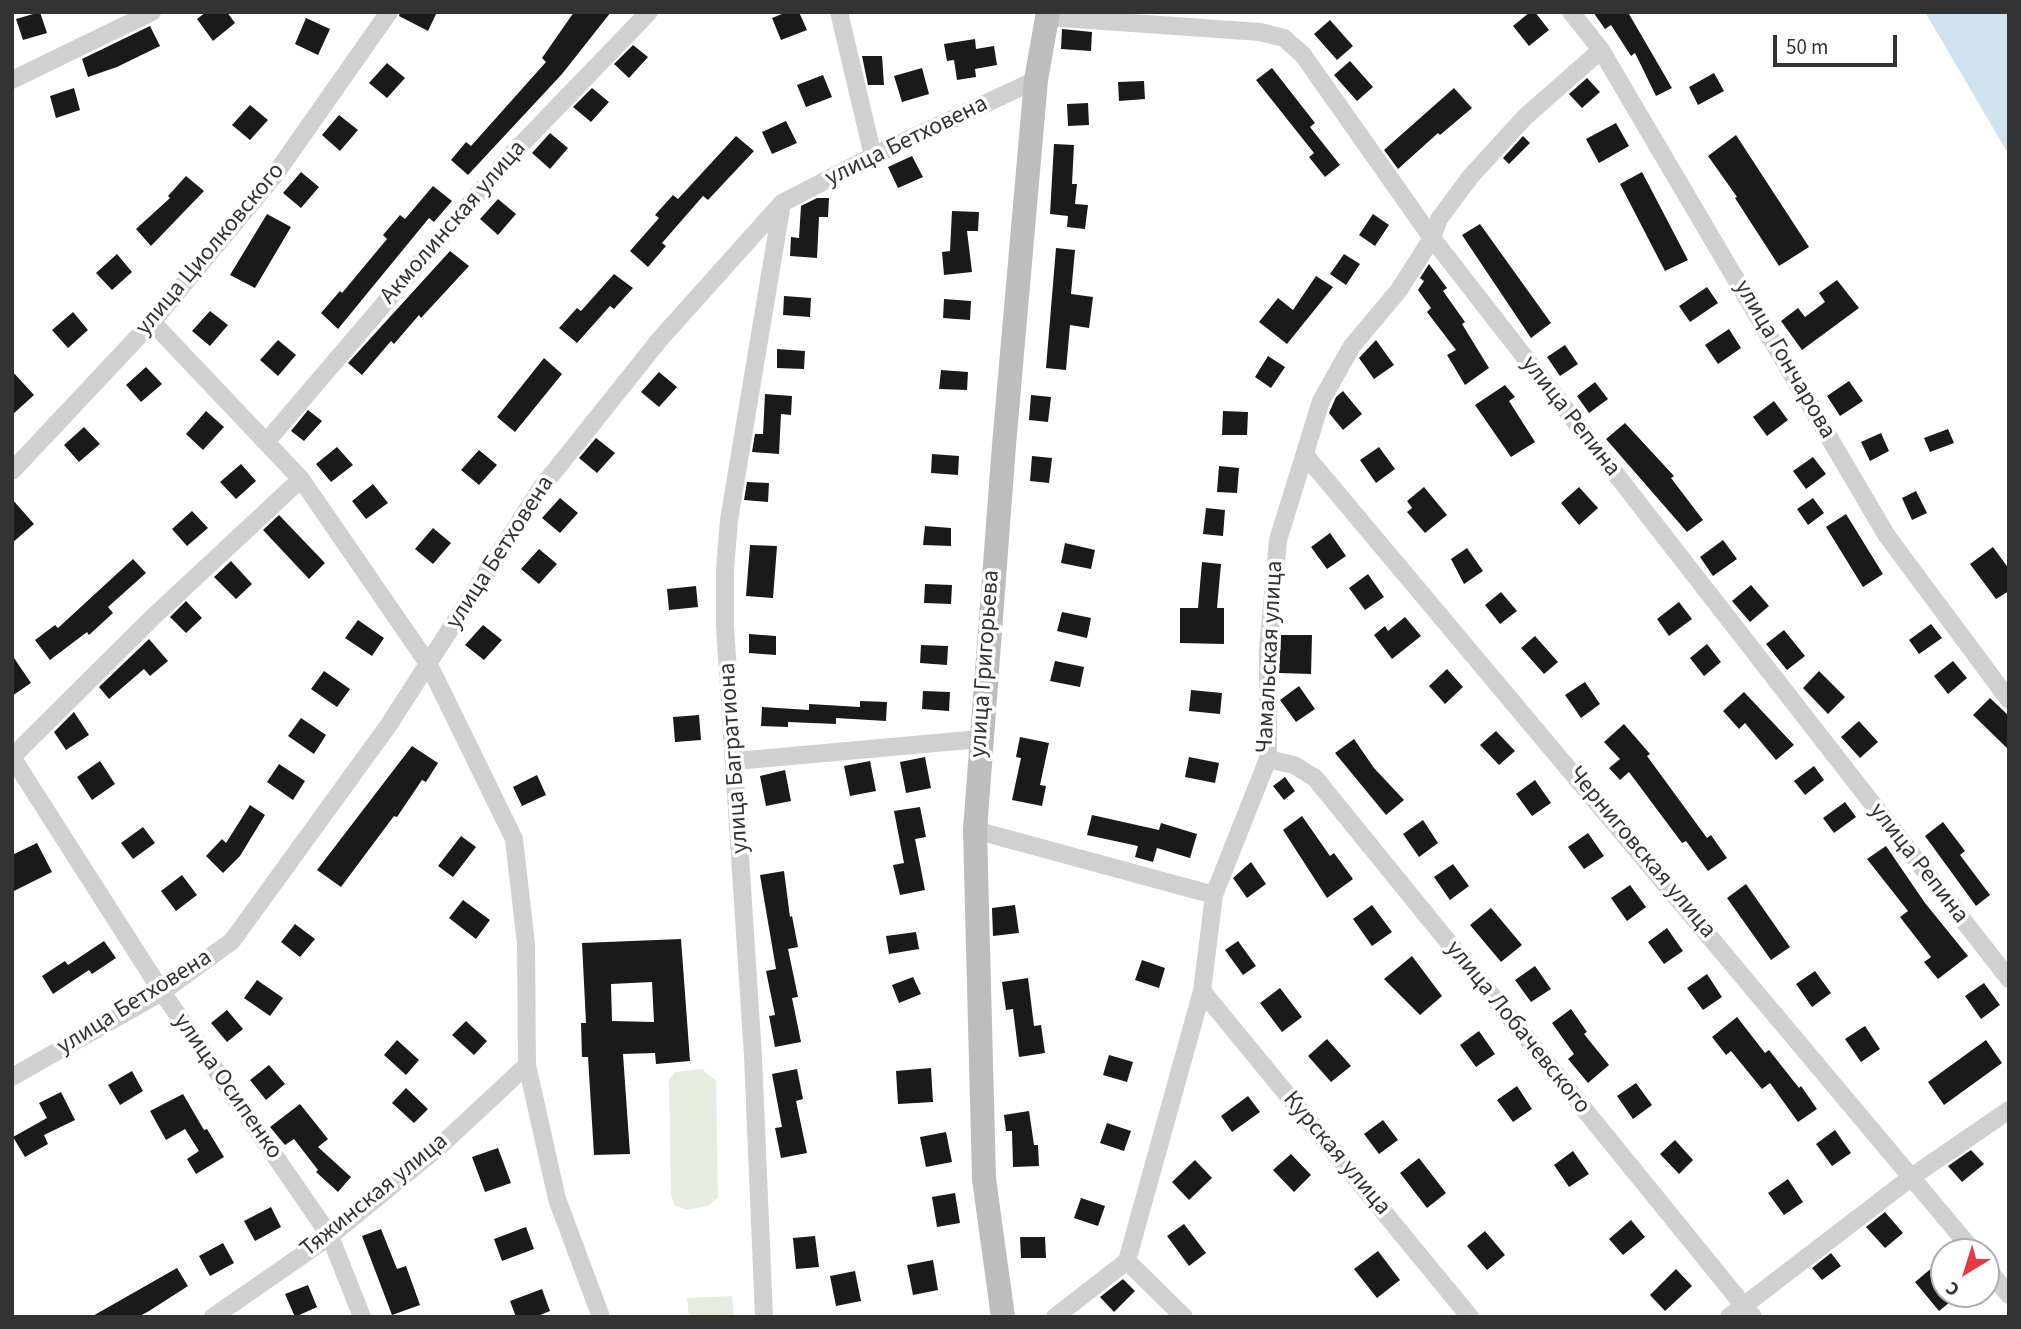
<!DOCTYPE html>
<html>
<head>
<meta charset="utf-8">
<style>
  body { margin:0 }
  #map { position:relative; width:2021px; height:1329px; overflow:hidden; background:#fff; font-family:"Source Sans 3",sans-serif }
  canvas { display:block }
  .frame { position:absolute; inset:0; border:14px solid #333; pointer-events:none }
  .north { position:absolute; left:1930px; top:1238px; width:70px; height:70px; box-sizing:border-box; background:#fff; border:2px solid #adadad; border-radius:50%; rotate:218deg; font-size:19px; font-weight:700; line-height:28px; text-align:center; color:#333 }
  .north::after { content:''; display:block; margin:auto; width:24px; height:32px; background:#e63946; clip-path:polygon(50% 0,100% 100%,50% 72%,0 100%) }
  .scale { position:absolute; left:1773px; top:35px; width:124px; height:32px; box-sizing:border-box; border:4px solid #333; border-top:0; padding-left:9px; font-size:21px; line-height:24px; white-space:nowrap; color:#333; -webkit-text-stroke:5px #fff; paint-order:stroke }
</style>
</head>
<body>
<div id="map">
<canvas width="2021" height="1329"></canvas>
<div class="frame"></div>
<div class="north">С</div>
<div class="scale">50 m</div>
</div>
<script>
const ctx = document.querySelector('canvas').getContext('2d');
ctx.lineJoin = 'round';
function fillPath(path, color) { ctx.fillStyle = color; ctx.fill(path, 'evenodd'); }
const poly = rows => new Path2D(rows.map(r => 'M' + r).join(''));
function trace(path, color, width, dash) { ctx.strokeStyle = color; ctx.lineWidth = width; ctx.lineCap = dash ? 'butt' : 'round'; ctx.setLineDash(dash || []); ctx.stroke(path); }
function write(font, color, halo, rows, align = 'center') {
  ctx.font = font + ' "Source Sans 3",sans-serif'; ctx.lineWidth = 7; ctx.setLineDash([]); ctx.textBaseline = 'middle'; ctx.strokeStyle = halo; ctx.fillStyle = color; for (const [text, x, y, turn = 0] of rows) {
    ctx.save(); ctx.translate(x, y); ctx.rotate((+turn || 0) * Math.PI / 180); ctx.textAlign = isNaN(turn) ? turn : align; if (halo) ctx.strokeText(text, 0, 0); ctx.fillText(text, 0, 0); ctx.restore();
  }
}
fillPath(poly([
  [702,1069,716,1081,718,1198,707,1206,688,1210,675,1206,671,1195,669,1080,675,1072],
  [732,1296,734,1317,689,1317,687,1298]
]), '#e6ecdf');
fillPath(poly([
  [1925,12,2009,12,2009,155]
]), '#cfe2ee');
fillPath(poly([
  [40,12,47,33,23,40,16,19],
  [206,12,227,12,235,23,213,41,197,19],
  [400,12,437,12,428,31,399,16],
  [574,12,611,12,562,74,468,175,451,160,466,142,471,146,546,62,542,58],
  [787,12,799,12,807,30,781,40,772,18],
  [1530,12,1535,12,1549,30,1529,46,1513,26],
  [1593,12,1631,12,1629,14,1672,88,1656,96,1635,53,1631,56,1611,25,1605,29],
  [306,18,330,29,318,55,295,44],
  [1330,20,1353,46,1337,60,1314,34],
  [150,26,160,46,117,67,88,77,82,59],
  [1062,29,1092,32,1091,51,1061,49],
  [975,39,976,49,994,46,997,65,975,69,976,77,957,80,954,60,947,61,944,44],
  [633,45,648,57,629,78,614,64],
  [862,56,882,56,884,85,868,85],
  [1350,61,1373,87,1357,101,1334,75],
  [387,63,405,78,387,98,369,83],
  [922,68,929,94,902,102,894,76],
  [1272,68,1315,123,1310,127,1340,165,1325,177,1309,157,1314,153,1256,80],
  [1714,73,1724,91,1698,105,1689,87],
  [823,75,832,97,806,107,797,85],
  [1587,78,1600,92,1582,108,1569,94],
  [1144,81,1145,99,1119,101,1118,82],
  [74,88,80,110,56,118,50,96],
  [592,88,609,102,591,122,573,107],
  [1454,88,1472,108,1440,135,1438,133,1398,169,1384,150],
  [1088,103,1089,125,1068,126,1067,104],
  [250,105,268,120,250,140,232,125],
  [339,115,358,130,340,151,322,135],
  [786,121,797,143,772,154,762,132],
  [1616,123,1629,146,1599,163,1586,139],
  [550,133,568,148,550,169,532,153],
  [1736,135,1809,247,1779,266,1735,198,1737,197,1708,156],
  [736,136,754,151,708,200,703,196,662,243,666,246,648,267,630,251,659,218,655,215,673,195,678,199],
  [1523,136,1530,143,1509,164,1503,158],
  [1054,144,1074,145,1072,184,1077,184,1075,204,1088,205,1085,229,1067,227,1068,216,1050,214],
  [912,156,923,177,898,188,888,167],
  [301,172,319,187,301,208,283,193],
  [1642,172,1688,260,1665,271,1620,184],
  [186,176,204,191,151,246,136,229,170,198,168,196],
  [433,186,452,201,434,222,429,218,338,329,321,313,340,291,342,293,387,239,383,235,400,215,405,219],
  [817,198,829,198,828,217,819,217,817,258,790,256,791,237,799,238,801,206],
  [498,199,516,214,498,235,480,219],
  [952,211,979,212,978,231,967,231,972,272,944,275,942,252,950,251],
  [267,214,291,227,255,288,230,275],
  [1373,214,1389,225,1375,246,1359,235],
  [1480,224,1551,323,1531,338,1462,235],
  [1056,248,1075,250,1071,294,1093,297,1089,328,1070,325,1066,370,1046,368],
  [450,251,469,266,421,318,419,315,394,344,391,341,362,375,348,363],
  [117,254,132,272,112,290,96,273],
  [1344,254,1360,264,1346,285,1330,274],
  [1429,264,1447,288,1443,291,1465,322,1462,324,1489,368,1465,385,1447,355,1456,350,1427,312,1431,308,1418,290,1424,281,1420,278],
  [614,274,633,288,614,309,610,306,577,343,559,328,577,308,581,311],
  [1316,276,1333,287,1287,344,1259,322,1278,298,1293,310],
  [1837,280,1859,308,1802,350,1781,321,1798,308,1805,317,1825,302,1819,293],
  [1707,287,1718,303,1690,322,1679,306],
  [784,296,811,298,810,317,783,315],
  [944,299,971,301,970,320,943,318],
  [210,311,228,325,210,346,192,331],
  [73,312,88,330,68,348,52,330],
  [1729,329,1741,348,1718,364,1705,345],
  [278,340,296,355,278,376,260,360],
  [1376,340,1394,365,1374,379,1359,358],
  [1565,345,1578,364,1560,376,1547,357],
  [777,349,805,351,804,369,777,368],
  [1268,356,1285,367,1271,388,1255,377],
  [544,358,562,374,515,432,497,417],
  [146,367,162,384,141,402,126,385],
  [941,370,968,372,967,390,939,389],
  [12,371,34,395,12,415],
  [659,372,677,387,659,407,641,392],
  [1849,381,1863,401,1840,416,1827,396],
  [1595,382,1608,399,1589,413,1577,396],
  [1505,385,1515,397,1509,401,1535,442,1511,457,1475,405],
  [1343,391,1362,414,1343,430,1329,413,1336,397],
  [765,394,792,396,791,415,781,414,779,454,752,452,755,434,763,434],
  [1031,395,1051,397,1048,422,1029,420],
  [1774,401,1788,420,1767,436,1753,417],
  [308,410,322,421,304,441,291,431],
  [206,411,224,427,203,450,186,434],
  [1223,411,1248,412,1247,435,1222,435],
  [1625,423,1674,476,1671,478,1703,520,1687,532,1606,439],
  [84,427,100,444,79,462,64,445],
  [1948,429,1954,443,1930,452,1924,438],
  [1881,433,1889,451,1870,461,1861,442],
  [596,438,615,453,597,473,579,458],
  [337,447,353,465,331,482,316,464],
  [1379,447,1395,469,1376,483,1360,460],
  [479,450,497,465,479,485,461,470],
  [932,454,959,456,958,475,931,473],
  [1032,456,1052,458,1049,483,1030,481],
  [1813,457,1826,474,1806,489,1793,471],
  [241,464,256,481,236,499,220,482],
  [1219,466,1239,468,1237,493,1217,492],
  [747,482,769,483,768,502,744,500],
  [373,484,388,503,366,519,352,501],
  [1424,487,1447,515,1425,533,1407,512,1412,508,1407,501],
  [1579,487,1598,508,1579,525,1561,503],
  [1916,491,1927,513,1912,520,1902,498],
  [560,498,578,513,560,533,542,518],
  [1813,498,1824,513,1808,525,1797,509],
  [12,499,34,524,12,543],
  [1206,508,1225,510,1223,536,1203,534],
  [192,511,208,528,187,546,172,529],
  [1846,514,1883,574,1863,587,1826,527],
  [279,515,325,563,309,579,263,530],
  [925,526,951,528,951,546,923,545],
  [433,528,451,543,433,564,415,549],
  [1330,533,1346,556,1327,569,1311,547],
  [1723,540,1737,559,1713,576,1700,557],
  [1065,543,1095,550,1091,569,1061,563],
  [750,545,777,546,773,598,746,596],
  [1993,547,2009,569,2009,591,1996,599,1970,564],
  [1467,548,1483,571,1464,584,1451,559],
  [539,549,557,564,539,584,521,569],
  [133,559,146,573,108,607,113,613,89,635,87,632,50,660,35,640,55,625,58,628],
  [231,561,252,584,236,599,214,577],
  [1202,562,1221,564,1217,608,1224,608,1224,644,1180,643,1180,608,1198,608],
  [1368,574,1384,597,1365,610,1349,588],
  [925,584,952,585,951,604,924,603],
  [1751,585,1769,606,1750,622,1732,601],
  [696,586,698,607,669,610,667,589],
  [1501,592,1517,611,1500,624,1485,605],
  [186,601,202,618,186,633,170,617],
  [1679,602,1692,619,1669,636,1657,619],
  [1062,612,1091,618,1087,638,1057,631],
  [1405,617,1421,636,1392,659,1374,635,1385,626,1388,631],
  [358,620,384,638,372,656,345,638],
  [1931,624,1942,638,1919,654,1909,640],
  [483,625,502,640,484,660,465,645],
  [1784,630,1805,656,1787,670,1766,644],
  [749,634,776,636,776,655,749,653],
  [1281,635,1312,635,1311,674,1279,673],
  [1535,636,1558,662,1544,674,1521,648],
  [149,639,168,661,150,676,144,669,109,699,99,687],
  [1707,644,1721,662,1704,676,1690,658],
  [921,645,948,646,947,665,920,663],
  [12,655,31,683,12,696],
  [1055,661,1084,667,1080,687,1050,681],
  [1953,661,1967,678,1948,694,1934,676],
  [1447,669,1463,687,1445,704,1429,686],
  [324,671,350,689,337,707,311,689],
  [1819,671,1845,697,1828,714,1803,688],
  [1585,682,1600,704,1581,718,1565,695],
  [1299,686,1315,709,1296,722,1280,700],
  [1191,690,1222,693,1220,714,1189,711],
  [923,691,950,692,949,711,922,709],
  [1744,692,1794,745,1776,760,1745,723,1739,729,1723,711],
  [1990,698,2009,716,2009,750,1973,715],
  [860,701,887,702,886,721,836,718,836,724,788,722,788,727,761,726,762,707,809,710,809,704,860,707],
  [74,712,89,735,66,750,54,732],
  [699,715,701,740,675,742,673,717],
  [301,718,326,735,314,754,288,736],
  [1859,721,1878,742,1860,758,1841,737],
  [1624,724,1650,754,1647,756,1707,838,1711,835,1727,858,1708,871,1686,841,1682,843,1629,772,1620,780,1609,768,1620,759,1604,742],
  [1496,731,1515,751,1499,765,1480,745],
  [1020,737,1049,743,1040,785,1046,786,1042,806,1012,800,1021,758,1016,757],
  [1354,739,1374,768,1404,800,1386,815,1335,753],
  [412,746,438,763,426,782,422,780,397,817,394,816,341,887,317,870],
  [925,757,931,788,906,793,900,762],
  [1189,757,1219,763,1215,783,1185,777],
  [100,761,115,784,92,800,77,777],
  [870,761,876,791,850,796,844,766],
  [279,764,305,781,293,800,267,782],
  [1814,766,1824,780,1805,795,1794,781],
  [785,770,791,801,766,806,760,776],
  [537,775,546,795,522,806,513,787],
  [1285,777,1295,791,1284,800,1273,786],
  [1535,780,1551,803,1532,816,1516,794],
  [1845,802,1856,817,1834,833,1823,818],
  [250,805,265,815,240,856,223,873,206,856,222,839,226,843],
  [920,807,926,837,915,839,925,890,900,895,893,865,904,863,894,811],
  [1092,815,1159,830,1161,823,1197,834,1190,858,1157,848,1153,862,1135,857,1138,846,1087,835],
  [1302,816,1330,856,1334,853,1353,879,1327,898,1283,830],
  [1423,820,1438,843,1419,857,1403,834],
  [1943,822,1965,851,1960,855,1990,895,1976,906,1925,836],
  [143,827,155,843,133,859,121,843],
  [1588,833,1604,856,1584,869,1568,847],
  [461,836,476,847,453,877,438,866],
  [37,843,52,872,12,892,12,855],
  [1886,846,1925,903,1968,956,1938,979,1924,962,1931,957,1900,917,1908,911,1867,859],
  [1251,862,1266,884,1247,898,1233,878],
  [1453,864,1469,886,1450,900,1434,877],
  [784,871,790,917,792,916,798,947,788,949,798,997,792,998,801,1042,775,1047,769,1016,775,1015,766,971,776,969,760,875],
  [182,875,197,895,176,911,161,891],
  [1746,884,1790,947,1771,960,1727,898],
  [1630,885,1646,907,1627,921,1611,898],
  [463,900,490,920,476,939,449,918],
  [1015,905,1019,933,993,936,992,908],
  [1372,905,1392,932,1372,946,1353,919],
  [1491,908,1522,945,1501,962,1470,925],
  [295,924,315,939,300,957,281,942],
  [1667,928,1683,951,1664,964,1648,942],
  [916,932,919,949,889,954,886,936],
  [681,939,690,1061,656,1064,655,1053,623,1054,630,1154,594,1155,588,1057,582,1057,581,1023,586,1023,582,943],
  [652,982,654,1022,612,1021,611,984],
  [104,941,116,958,92,974,89,970,53,994,42,976,65,961,68,965],
  [1238,941,1256,966,1243,975,1225,950],
  [1412,956,1442,996,1420,1015,1384,979],
  [1142,960,1165,968,1159,988,1135,980],
  [1535,966,1551,989,1531,1002,1515,980],
  [1815,971,1831,993,1812,1007,1796,984],
  [1707,974,1722,997,1703,1010,1687,988],
  [913,977,921,994,899,1003,892,985],
  [1028,978,1034,1026,1041,1025,1045,1053,1019,1057,1013,1009,1006,1010,1002,982],
  [257,980,283,998,270,1016,244,998],
  [1984,983,2000,1005,1981,1019,1965,996],
  [1280,988,1302,1017,1282,1032,1260,1003],
  [1571,1009,1587,1032,1584,1034,1609,1065,1588,1083,1568,1059,1574,1054,1552,1023],
  [227,1010,243,1029,227,1042,211,1023],
  [1737,1017,1765,1053,1769,1050,1799,1088,1801,1086,1817,1109,1798,1122,1770,1083,1762,1089,1731,1051,1726,1055,1712,1037],
  [466,1021,487,1041,474,1055,452,1035],
  [1865,1026,1880,1049,1861,1062,1845,1039],
  [1479,1031,1495,1054,1476,1067,1460,1045],
  [1327,1039,1351,1066,1331,1082,1308,1056],
  [397,1040,419,1060,406,1075,384,1055],
  [1986,1040,2002,1063,1944,1105,1928,1082],
  [1109,1055,1133,1062,1127,1082,1103,1075],
  [269,1065,285,1084,266,1100,250,1080],
  [931,1068,933,1102,898,1104,896,1071],
  [797,1069,803,1099,796,1101,807,1153,781,1158,775,1128,782,1127,772,1074],
  [132,1071,143,1091,120,1105,108,1085],
  [1636,1083,1652,1105,1633,1119,1617,1096],
  [1517,1086,1532,1109,1513,1122,1497,1100],
  [406,1088,428,1109,414,1123,392,1103],
  [61,1092,75,1120,44,1135,48,1144,25,1157,13,1137,47,1118,39,1103],
  [183,1094,204,1130,207,1129,224,1157,196,1174,187,1159,199,1151,185,1129,166,1140,150,1111],
  [1248,1096,1260,1112,1232,1132,1221,1116],
  [300,1104,328,1139,318,1147,351,1177,338,1192,316,1172,318,1170,294,1139,285,1145,270,1127],
  [1029,1111,1034,1145,1038,1145,1039,1166,1013,1167,1012,1131,1006,1131,1004,1115],
  [1383,1120,1398,1140,1379,1154,1364,1134],
  [1107,1123,1131,1131,1124,1151,1100,1143],
  [1835,1130,1851,1153,1832,1166,1816,1144],
  [946,1132,952,1162,926,1167,920,1137],
  [1675,1140,1693,1160,1679,1174,1660,1154],
  [498,1148,511,1183,485,1192,472,1157],
  [1971,1150,1984,1164,1962,1182,1948,1166],
  [1573,1151,1589,1174,1569,1187,1554,1165],
  [1291,1154,1311,1175,1294,1192,1273,1170],
  [1419,1158,1446,1193,1427,1208,1400,1173],
  [1195,1160,1212,1178,1189,1200,1172,1182],
  [1788,1179,1803,1202,1784,1215,1768,1193],
  [955,1193,960,1223,937,1227,932,1197],
  [1081,1198,1105,1206,1098,1226,1074,1218],
  [271,1207,281,1227,255,1241,244,1221],
  [1885,1212,1903,1233,1885,1248,1866,1227],
  [1631,1220,1645,1237,1623,1255,1609,1239],
  [1184,1224,1206,1253,1189,1266,1167,1236],
  [526,1227,534,1249,502,1261,494,1239],
  [381,1229,397,1269,406,1266,420,1305,392,1315,362,1236],
  [1485,1231,1505,1255,1487,1270,1467,1246],
  [815,1236,819,1267,796,1269,793,1238],
  [1020,1237,1045,1237,1046,1258,1021,1258],
  [223,1243,234,1263,210,1276,199,1256],
  [1378,1251,1400,1280,1377,1298,1354,1269],
  [1831,1253,1841,1266,1822,1280,1812,1268],
  [933,1260,938,1290,913,1295,907,1265],
  [1933,1267,1944,1280,1944,1294,1960,1294,1939,1311,1915,1282],
  [177,1268,188,1286,149,1311,138,1317,91,1317],
  [1676,1269,1692,1286,1665,1311,1650,1295],
  [855,1271,861,1301,836,1306,830,1276],
  [1123,1279,1135,1291,1114,1312,1100,1297],
  [308,1285,317,1307,295,1317,285,1294],
  [542,1289,550,1311,535,1317,516,1317,510,1301]
]), '#1a1a1a');
trace(poly([
  [839,12,873,156],
  [1571,12,1601,50,1887,536,2009,700],
  [1047,17,1260,32,1284,38,1303,55,1432,238,2009,979],
  [12,80,152,12],
  [152,322,301,479,429,665,514,839,526,944,527,1065,557,1199,601,1317],
  [267,441,513,153,649,12],
  [1306,456,1974,1252],
  [12,471,152,322,274,176,389,12],
  [12,757,162,992,330,1236,362,1317],
  [12,757,153,617,301,479],
  [1268,759,1294,765,1315,778,1753,1317],
  [736,761,980,739],
  [975,830,1214,895],
  [1202,991,1470,1317],
  [12,1077,162,992,232,941,388,726,541,488,660,339,782,203,873,156,1036,80],
  [1127,1261,1184,1317],
  [1986,1267,2009,1295],
  [213,1317,330,1236,439,1147,527,1065],
  [764,1317,753,1056,725,626,725,570,729,520,782,203],
  [1055,1317,1127,1261,1202,991,1214,895,1268,759,1268,649,1278,540,1321,401,1352,346,1399,290,1432,238,1439,219,1471,176,1525,117,1601,50],
  [1729,1317,1913,1176,2009,1110]
]), '#d0d0d0', 18);
trace(poly([
  [1003,1317,984,1179,975,830,1004,445,1036,80,1048,12]
]), '#bdbdbd', 24);
write('24px', '#333', '#fff', [
  ["улица Бетховена",907,142,-26],
  ["Акмолинская улица",454,223,-49],
  ["улица Циолковского",211,250,-50],
  ["улица Гончарова",1784,360,60],
  ["улица Репина",1570,417,52],
  ["улица Бетховена",501,553,-57],
  ["Чамальская улица",1271,657,-87],
  ["улица Григорьева",986,664,-86],
  ["улица Багратиона",735,758,-94],
  ["Черниговская улица",1641,853,50],
  ["улица Репина",1918,864,52],
  ["улица Бетховена",135,1003,-32],
  ["улица Лобачевского",1517,1028,51],
  ["улица Осипенко",227,1087,55],
  ["Курская улица",1336,1154,50],
  ["Тяжинская улица",375,1196,-39]
]);
</script>
</body>
</html>
